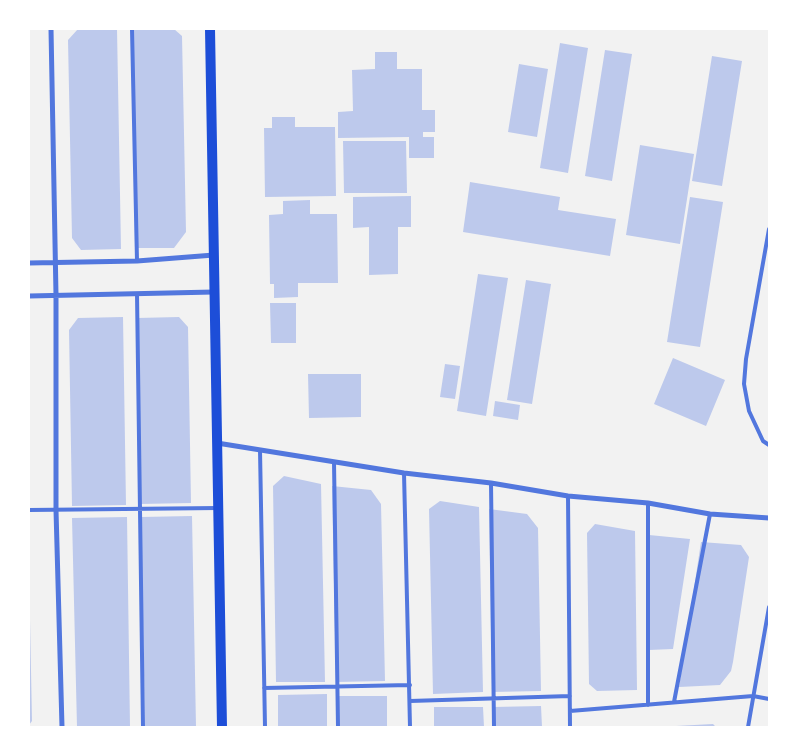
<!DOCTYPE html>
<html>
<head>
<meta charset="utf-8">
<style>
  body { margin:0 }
  #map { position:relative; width:798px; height:756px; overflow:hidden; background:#f2f2f2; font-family:Inter,sans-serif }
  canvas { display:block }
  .frame { position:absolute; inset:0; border:30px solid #fff; pointer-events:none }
</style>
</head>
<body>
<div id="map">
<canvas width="798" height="756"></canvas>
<div class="frame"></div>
</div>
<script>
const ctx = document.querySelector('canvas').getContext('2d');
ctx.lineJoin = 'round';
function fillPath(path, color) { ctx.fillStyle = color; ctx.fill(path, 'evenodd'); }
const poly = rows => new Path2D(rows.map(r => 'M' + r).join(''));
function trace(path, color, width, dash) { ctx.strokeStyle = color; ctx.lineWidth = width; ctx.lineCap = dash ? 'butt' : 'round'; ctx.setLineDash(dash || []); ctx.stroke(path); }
fillPath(poly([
  [78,29,117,29,121,249,81,250,72,238,68,40],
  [132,29,174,29,182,36,186,232,174,248,135,248],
  [560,43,588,48,568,173,540,168],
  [605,50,632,54,612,181,585,176],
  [375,52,397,52,397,69,422,69,422,110,435,110,435,132,423,132,423,137,434,137,434,158,409,158,409,137,338,138,338,112,353,111,352,70,375,69],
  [712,56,742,61,722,186,692,181],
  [519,64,548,69,537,137,508,132],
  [272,117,295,117,295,127,335,127,336,196,265,197,264,128,272,128],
  [343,141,406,141,407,193,344,193],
  [640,145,694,154,680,244,626,235],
  [470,182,560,197,558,210,616,219,610,256,463,232],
  [411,196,411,227,398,227,398,274,369,275,369,227,353,228,353,197],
  [690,197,723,202,700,347,667,342],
  [310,200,310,214,337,214,338,283,298,283,298,297,274,298,274,284,270,284,269,215,283,214,283,201],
  [478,274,508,278,486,416,457,411],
  [526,280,551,284,532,404,507,400],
  [270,303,296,303,296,343,271,343],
  [123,317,126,505,72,506,69,330,78,318],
  [179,317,188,327,191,503,140,504,137,318],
  [673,358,725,380,706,426,654,404],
  [445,364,460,366,455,399,440,397],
  [308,374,361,374,361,417,309,418],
  [495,401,520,405,518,420,493,416],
  [284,476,321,484,325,682,276,682,273,486],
  [332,486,371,490,381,504,385,681,336,682],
  [440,501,479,507,483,692,433,694,429,509],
  [489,509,527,514,538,528,541,691,492,692],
  [192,516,196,727,145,727,141,517],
  [127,517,130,727,77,727,72,518],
  [595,524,635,531,637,690,597,691,589,684,587,533],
  [649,535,690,539,673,649,649,650],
  [701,542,741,545,749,557,733,662,731,671,720,685,679,687],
  [29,620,30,620,32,721,29,725],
  [327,694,327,727,278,727,278,695],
  [338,696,387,696,387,727,339,727],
  [541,706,542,727,494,727,493,707],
  [434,707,483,707,484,727,434,727],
  [713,724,716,727,676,727,676,726]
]), '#bdc9ec');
trace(poly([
  [132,29,137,261],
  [769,229,746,359,744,384,749,411,763,441,769,445],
  [137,294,143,727],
  [260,450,265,727],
  [334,462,338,727],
  [404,473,410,727],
  [491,483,494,727],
  [568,496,570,727],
  [648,503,648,705],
  [29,510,218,508],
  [264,688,410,685],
  [410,701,570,696],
  [674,702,710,514],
  [570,711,753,696,769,699],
  [748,727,769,607]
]), '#5277de', 4);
trace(poly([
  [51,29,56,295,56,510,62,727],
  [29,263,137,261,214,255],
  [29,296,214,292],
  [217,443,404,473,491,483,568,496,648,503,710,514,769,518]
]), '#5277de', 5);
trace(poly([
  [210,29,222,727]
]), '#1d4ed8', 10);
</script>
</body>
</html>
